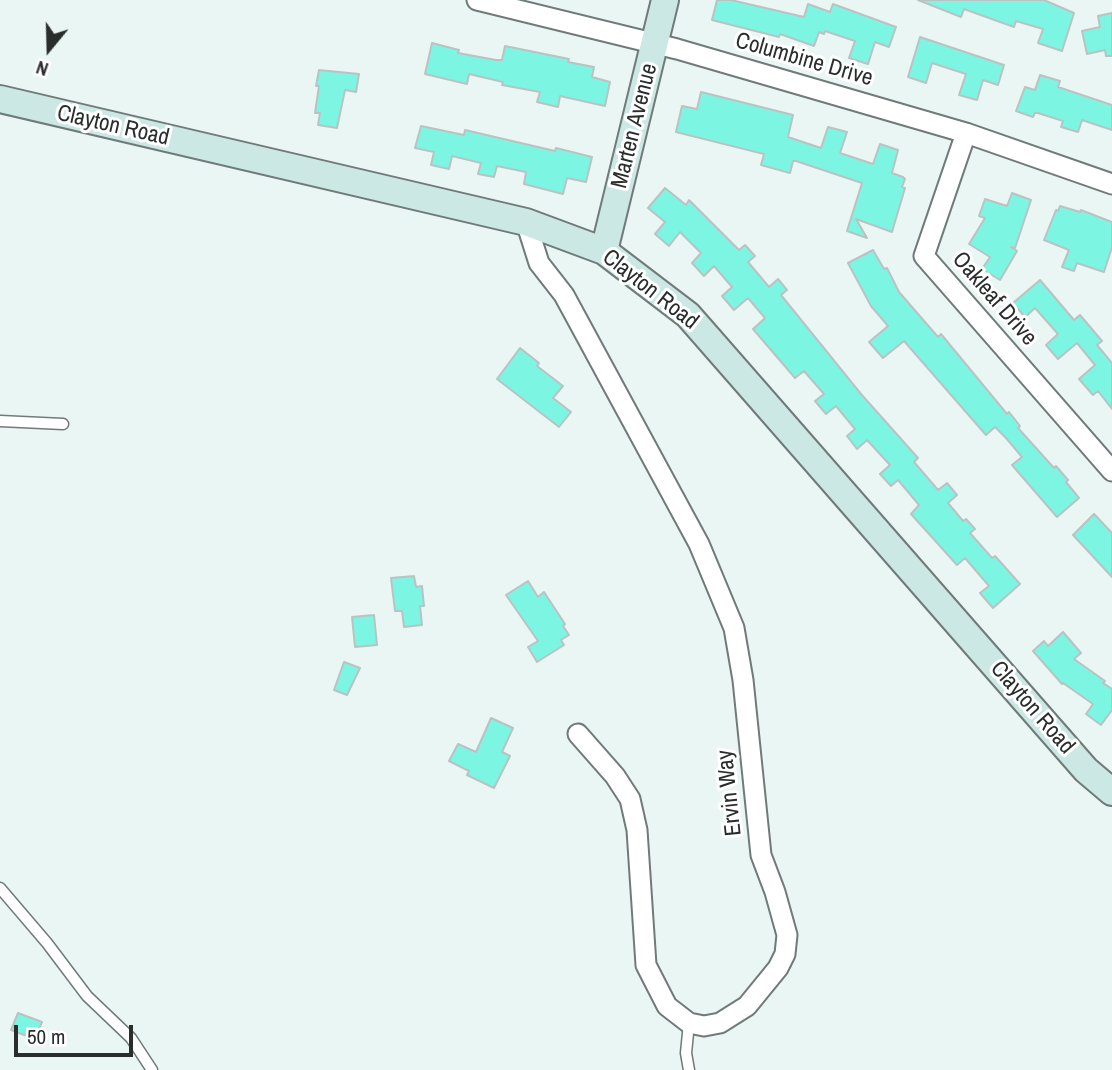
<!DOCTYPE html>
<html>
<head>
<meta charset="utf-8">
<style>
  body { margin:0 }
  #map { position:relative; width:1112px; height:1070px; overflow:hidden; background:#eaf6f4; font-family:"Archivo Narrow",sans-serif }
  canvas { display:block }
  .north { position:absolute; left:14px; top:14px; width:70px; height:70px; -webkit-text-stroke:5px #fff; paint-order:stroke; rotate:199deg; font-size:19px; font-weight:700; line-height:28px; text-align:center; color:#292e2d }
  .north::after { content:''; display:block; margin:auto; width:24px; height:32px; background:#292e2d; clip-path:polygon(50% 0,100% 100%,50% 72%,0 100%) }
  .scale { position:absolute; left:14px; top:1025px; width:119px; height:32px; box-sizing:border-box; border:4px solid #292e2d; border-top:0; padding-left:9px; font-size:21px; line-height:24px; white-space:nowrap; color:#292e2d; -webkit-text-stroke:5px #fff; paint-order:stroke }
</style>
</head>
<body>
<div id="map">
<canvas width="1112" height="1070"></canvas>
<div class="north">N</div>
<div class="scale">50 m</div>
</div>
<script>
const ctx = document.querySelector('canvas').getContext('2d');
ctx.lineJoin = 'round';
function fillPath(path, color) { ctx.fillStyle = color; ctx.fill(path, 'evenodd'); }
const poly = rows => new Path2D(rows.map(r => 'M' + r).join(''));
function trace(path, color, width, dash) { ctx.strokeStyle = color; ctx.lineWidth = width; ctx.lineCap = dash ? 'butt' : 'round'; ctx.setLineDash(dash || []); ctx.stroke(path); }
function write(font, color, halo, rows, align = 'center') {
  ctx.font = font + ' "Archivo Narrow",sans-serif'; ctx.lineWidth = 6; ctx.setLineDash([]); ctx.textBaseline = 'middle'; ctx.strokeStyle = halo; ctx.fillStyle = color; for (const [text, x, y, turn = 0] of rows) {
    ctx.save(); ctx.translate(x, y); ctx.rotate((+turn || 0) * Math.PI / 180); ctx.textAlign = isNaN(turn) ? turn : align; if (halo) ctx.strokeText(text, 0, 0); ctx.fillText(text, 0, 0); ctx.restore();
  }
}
const building = poly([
  [717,0,731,0,804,17,808,4,830,12,833,4,896,27,889,47,875,42,868,64,849,58,855,41,825,31,824,34,819,32,814,46,780,34,779,37,712,20,717,0],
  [918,0,1044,0,1074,13,1062,51,1038,43,1043,29,1016,21,1014,27,964,9,961,17,918,0],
  [1112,13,1112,56,1106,56,1105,50,1087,54,1082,31,1100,27,1098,16,1112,13],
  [920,37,1004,65,998,85,983,80,977,100,959,95,966,74,932,63,926,83,908,77,920,37],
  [432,43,459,50,458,53,496,60,502,60,505,46,569,59,568,62,594,67,592,77,610,82,605,106,560,96,558,107,537,102,540,92,502,85,503,82,469,74,467,84,425,74,432,43],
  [319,70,359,74,356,92,345,90,337,128,318,125,320,113,315,113,319,86,316,86,319,70],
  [1040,75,1060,81,1058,87,1112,105,1112,130,1082,120,1078,132,1061,127,1063,121,1038,113,1035,113,1033,117,1016,111,1025,87,1035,90,1040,75],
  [701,92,793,115,788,137,821,148,828,127,847,132,840,153,873,164,880,144,898,150,892,173,903,177,905,179,902,187,905,188,892,232,856,219,867,238,847,231,862,183,796,161,793,161,790,173,761,165,764,154,676,132,682,106,697,109,701,92],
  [421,126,464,135,465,130,555,151,556,148,592,157,586,182,567,178,563,194,524,184,526,172,497,166,494,177,478,174,481,163,452,156,449,169,431,165,434,152,415,148,421,126],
  [665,188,686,205,689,200,739,250,745,245,755,256,748,262,769,287,778,279,787,290,781,295,861,394,918,458,914,462,938,490,947,483,957,495,948,503,963,521,966,519,975,529,970,533,992,558,995,556,1020,584,993,608,980,593,989,586,965,558,957,565,911,514,919,505,898,480,891,486,880,474,890,465,867,440,857,449,847,436,855,429,836,406,826,414,815,401,824,394,804,371,795,378,753,329,765,318,748,298,734,310,722,296,732,287,714,266,704,276,692,263,701,253,680,232,669,246,655,234,665,222,648,208,665,188],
  [1012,193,1031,200,1015,248,1011,247,1017,251,1000,280,982,269,990,257,969,244,985,218,979,216,985,199,1007,206,1012,193],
  [1060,206,1080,212,1081,210,1112,222,1112,247,1104,272,1077,263,1074,271,1062,267,1069,250,1044,240,1056,210,1058,211,1060,206],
  [873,250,884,269,887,268,899,292,938,337,941,334,1007,414,1009,412,1020,426,1018,428,1054,468,1056,466,1068,480,1066,482,1079,498,1057,517,1012,465,1022,457,1006,438,995,427,986,435,904,341,883,358,869,342,888,326,871,306,848,263,873,250],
  [1040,280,1074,320,1080,315,1102,341,1097,345,1112,363,1112,409,1098,391,1093,395,1079,379,1095,365,1077,343,1058,359,1046,345,1058,334,1035,308,1025,317,1013,303,1040,280],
  [520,348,539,363,537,366,563,386,553,398,571,412,559,427,497,379,520,348],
  [1094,514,1112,533,1112,577,1073,535,1094,514],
  [414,576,416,587,422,586,424,606,420,606,422,625,404,627,402,611,395,611,391,578,414,576],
  [528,581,538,597,544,592,565,624,563,626,569,635,561,640,564,645,537,662,528,647,538,641,506,595,528,581],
  [374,615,377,645,355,647,352,617,374,615],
  [1063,632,1081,653,1074,659,1105,681,1103,683,1112,689,1112,710,1101,725,1086,714,1093,704,1063,683,1062,684,1033,651,1044,641,1048,646,1063,632],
  [344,662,360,668,347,695,334,690,344,662],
  [491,718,513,728,502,752,510,756,494,788,467,775,469,771,449,761,458,744,476,752,491,718],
  [18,1013,42,1022,35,1039,11,1030,18,1013]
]);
fillPath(building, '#7df5e3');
trace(building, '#b9c4c2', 2);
const lane = poly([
  [0,421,63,424],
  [0,888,47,943,87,996,131,1038,152,1070],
  [689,1070,686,1053,689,1023]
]);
const street = poly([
  [477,0,677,49,966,133,1112,184],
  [966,133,924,256,1112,471],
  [526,222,539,263,564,295,699,544,734,628,743,680,761,855,775,892,787,935,785,954,778,968,747,1006,720,1023,704,1026,689,1023,667,1006,646,965,637,830,630,799,615,776,578,734]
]);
const secondary = poly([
  [0,99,526,222,604,251,688,315,1086,770,1112,792],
  [604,251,665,0]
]);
trace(lane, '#707b79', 13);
trace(street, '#707b79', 23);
trace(secondary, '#707b79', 30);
trace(lane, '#fff', 10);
trace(street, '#fff', 19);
trace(secondary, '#cbe8e4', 26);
write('23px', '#292e2d', '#fff', [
  ["Columbine Drive",804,60,16],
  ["Clayton Road",113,126,13],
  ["Marten Avenue",635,126,-76],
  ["Clayton Road",650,290,38],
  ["Oakleaf Drive",994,299,49],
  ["Clayton Road",1032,708,49],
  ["Ervin Way",730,793,-96]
]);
</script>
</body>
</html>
